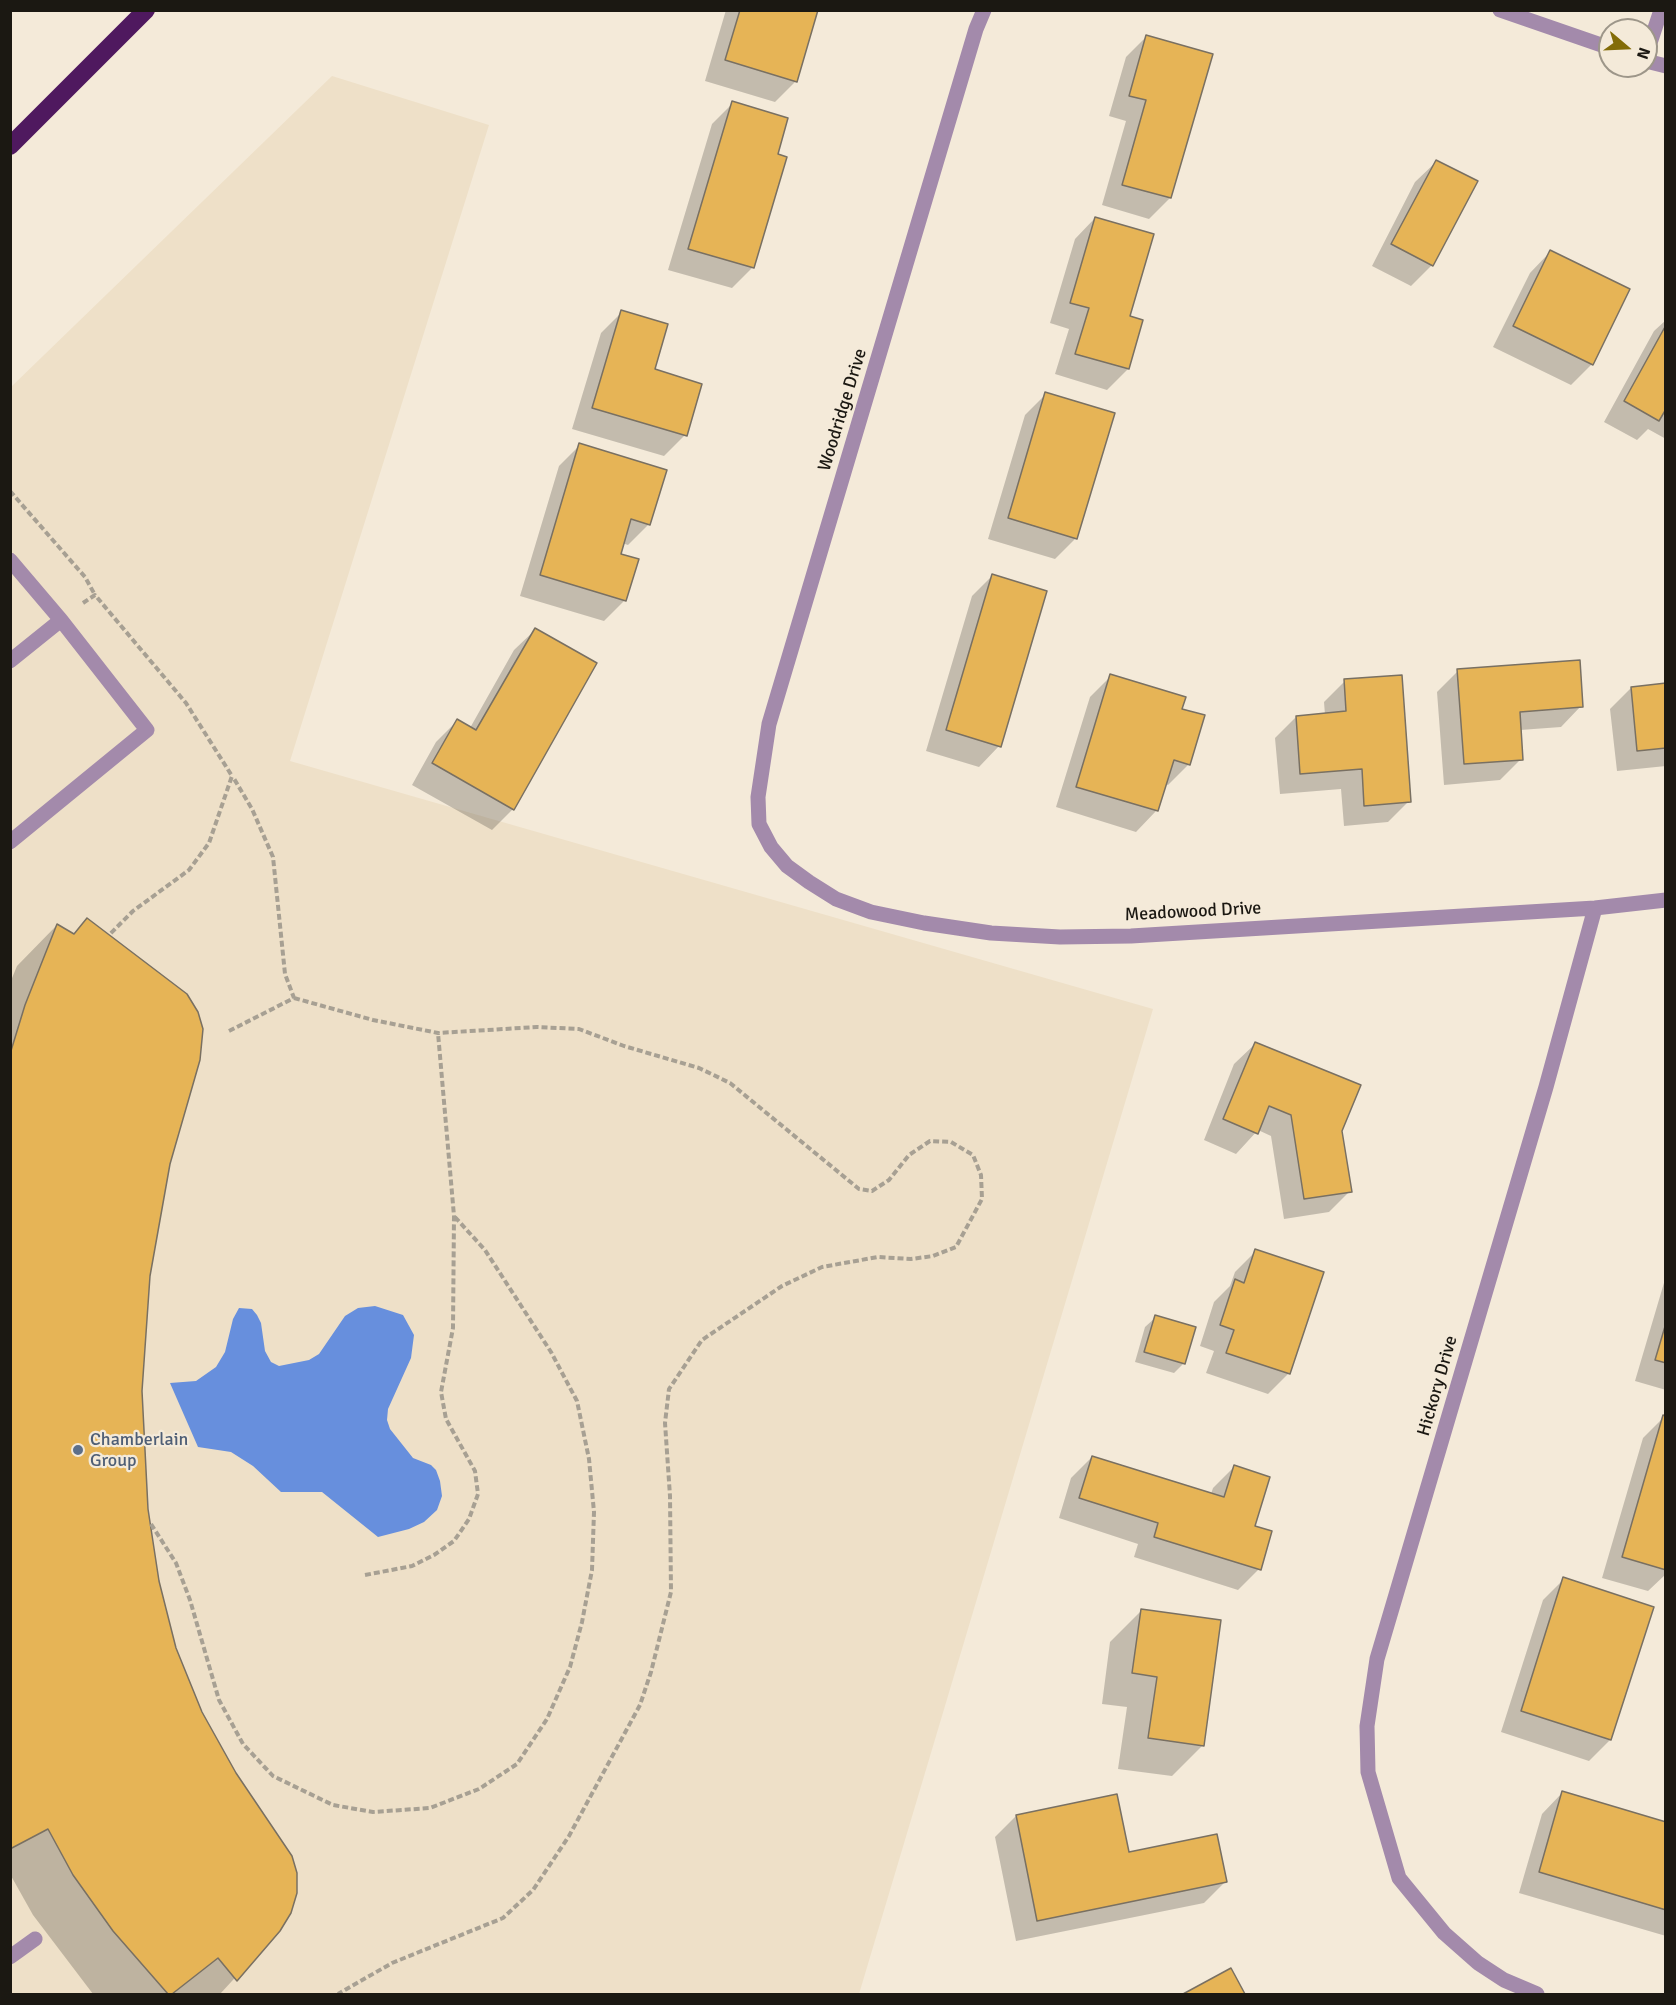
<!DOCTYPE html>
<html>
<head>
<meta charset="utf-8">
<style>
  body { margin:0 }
  #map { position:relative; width:1676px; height:2005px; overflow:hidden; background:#f4ead9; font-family:Signika,sans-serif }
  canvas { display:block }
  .frame { position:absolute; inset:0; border:12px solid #1b1812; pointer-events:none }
  .north { position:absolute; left:1598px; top:18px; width:60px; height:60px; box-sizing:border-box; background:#f4ead9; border:2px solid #9d9689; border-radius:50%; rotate:109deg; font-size:16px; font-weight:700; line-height:24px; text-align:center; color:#1b1812 }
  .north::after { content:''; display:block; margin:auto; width:21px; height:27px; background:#836c07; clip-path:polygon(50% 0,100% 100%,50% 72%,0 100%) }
</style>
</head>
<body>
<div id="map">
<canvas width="1676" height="2005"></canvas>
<div class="frame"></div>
<div class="north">N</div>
</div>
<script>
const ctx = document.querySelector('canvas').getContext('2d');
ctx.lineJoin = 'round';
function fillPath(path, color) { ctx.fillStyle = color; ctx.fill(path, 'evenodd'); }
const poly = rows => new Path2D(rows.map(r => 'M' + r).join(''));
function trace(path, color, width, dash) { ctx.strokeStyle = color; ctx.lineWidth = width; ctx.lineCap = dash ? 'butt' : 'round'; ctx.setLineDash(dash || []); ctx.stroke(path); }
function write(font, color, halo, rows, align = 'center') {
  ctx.font = font + ' Signika,sans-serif'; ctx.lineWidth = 4.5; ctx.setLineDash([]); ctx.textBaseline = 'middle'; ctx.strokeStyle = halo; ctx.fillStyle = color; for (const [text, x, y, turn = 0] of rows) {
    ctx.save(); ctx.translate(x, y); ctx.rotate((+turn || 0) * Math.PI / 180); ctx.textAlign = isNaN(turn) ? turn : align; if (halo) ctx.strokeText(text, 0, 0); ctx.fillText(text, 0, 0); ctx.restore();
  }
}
fillPath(poly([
  [332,76,489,125,290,761,1153,1009,859,1994,11,1994,11,387]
]), '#eee0c8');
fillPath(poly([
  [375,1306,403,1315,414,1335,411,1358,388,1409,387,1420,390,1429,413,1458,431,1465,436,1470,440,1481,442,1496,437,1510,424,1522,409,1529,378,1537,322,1492,281,1492,253,1466,231,1452,198,1447,170,1383,196,1381,216,1367,225,1352,233,1319,239,1308,252,1309,257,1315,261,1323,265,1351,271,1362,279,1366,309,1360,319,1354,345,1316,358,1308]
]), '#678fdd');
fillPath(poly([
  [726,10,817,10,796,81,775,102,705,81],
  [1147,36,1170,198,1149,219,1102,205,1126,121,1109,116,1126,57],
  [733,103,776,155,752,268,732,288,668,270,712,124],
  [1436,162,1476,182,1432,265,1411,286,1372,266,1415,182],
  [1095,218,1128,317,1128,369,1107,390,1055,374,1069,329,1050,323,1075,239],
  [1550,252,1592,364,1571,385,1493,347,1530,273],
  [622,312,685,435,664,456,572,429,601,333],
  [1666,320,1666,439,1648,429,1637,440,1604,422,1654,331],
  [1046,394,1076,538,1055,559,988,539,1025,415],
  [580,445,649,524,628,545,622,543,619,555,625,600,604,621,520,596,559,466],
  [993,575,999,746,979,767,926,751,972,596],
  [535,630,513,809,492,830,412,785,436,742,457,721,470,728,514,650],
  [1458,671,1581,706,1561,727,1520,730,1521,759,1500,780,1444,785,1437,692],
  [1111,676,1181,710,1189,764,1168,785,1165,784,1156,811,1136,832,1056,807,1090,697],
  [1345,681,1409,801,1388,822,1344,826,1341,789,1280,794,1275,738,1296,717,1325,715,1324,702],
  [1666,684,1666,766,1617,771,1610,709,1631,688],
  [88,920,168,1164,149,1276,141,1391,146,1509,157,1581,175,1648,279,1930,220,1994,93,1994,33,1915,10,1874,10,983,17,966,57,925,73,935],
  [1255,1044,1341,1131,1350,1191,1329,1212,1284,1219,1271,1136,1258,1130,1236,1154,1204,1140,1234,1064],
  [1256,1251,1289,1373,1268,1394,1206,1373,1214,1351,1200,1346,1214,1302,1230,1286,1235,1272],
  [1666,1276,1666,1390,1635,1381],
  [1156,1317,1184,1363,1174,1373,1135,1362,1145,1327],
  [1664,1417,1666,1574,1648,1591,1602,1578,1643,1438],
  [1092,1457,1211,1494,1213,1488,1234,1467,1253,1527,1259,1569,1238,1590,1134,1557,1138,1544,1059,1518,1071,1478],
  [1564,1579,1653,1608,1610,1740,1589,1761,1501,1732,1543,1600],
  [1141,1611,1203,1745,1172,1776,1118,1769,1127,1707,1102,1704,1110,1642],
  [1562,1793,1666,1824,1666,1936,1519,1893,1542,1814],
  [1016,1816,1127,1854,1225,1882,1204,1903,1016,1941,995,1837],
  [1230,1970,1243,1994,1186,1994]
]), '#0003');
const building = poly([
  [740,10,818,10,797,82,725,60,740,10],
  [1146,35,1213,54,1171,198,1122,185,1146,100,1129,96,1146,35],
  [732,101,788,118,778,154,787,157,754,268,688,249,732,101],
  [1436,160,1478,181,1433,266,1391,244,1436,160],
  [1095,217,1154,234,1130,316,1143,320,1129,369,1075,354,1089,308,1070,303,1095,217],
  [1550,250,1630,289,1593,365,1513,326,1550,250],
  [621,310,668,324,655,369,702,384,687,436,592,408,621,310],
  [1666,325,1666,409,1659,421,1624,401,1666,325],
  [1045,392,1115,413,1077,539,1008,518,1045,392],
  [579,443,667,470,650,525,631,519,621,554,639,559,626,601,540,575,579,443],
  [992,574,1047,591,1001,747,946,730,992,574],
  [535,628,597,663,514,810,432,763,457,719,476,730,535,628],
  [1580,660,1583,707,1520,712,1523,760,1464,764,1457,669,1580,660],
  [1110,674,1186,697,1182,709,1205,715,1190,765,1174,760,1158,811,1076,787,1110,674],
  [1402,675,1411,802,1364,806,1362,769,1300,774,1296,716,1346,711,1344,679,1402,675],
  [1666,683,1666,748,1637,751,1631,687,1666,683],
  [87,918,187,994,198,1012,203,1029,200,1060,170,1164,150,1276,142,1391,148,1509,159,1581,176,1648,202,1712,236,1773,292,1856,297,1873,297,1893,291,1913,280,1931,237,1981,218,1958,172,1994,168,1994,113,1931,73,1875,48,1829,10,1849,10,1054,25,1005,57,924,74,934,87,918],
  [1255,1042,1361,1085,1342,1131,1352,1192,1304,1199,1291,1115,1269,1106,1258,1134,1223,1119,1255,1042],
  [1255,1249,1324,1272,1290,1374,1226,1353,1234,1330,1220,1325,1235,1279,1244,1283,1255,1249],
  [1155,1315,1196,1327,1185,1364,1144,1352,1155,1315],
  [1666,1323,1666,1363,1655,1360,1666,1323],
  [1663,1415,1666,1416,1666,1570,1622,1557,1663,1415],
  [1092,1456,1224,1497,1234,1465,1270,1477,1255,1526,1272,1531,1261,1570,1154,1537,1158,1523,1079,1498,1092,1456],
  [1563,1577,1654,1607,1611,1740,1521,1711,1563,1577],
  [1141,1609,1221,1620,1204,1746,1148,1738,1157,1677,1132,1673,1141,1609],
  [1562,1791,1666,1822,1666,1910,1539,1872,1562,1791],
  [1117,1794,1129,1852,1217,1834,1227,1882,1037,1921,1016,1815,1117,1794],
  [1231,1968,1245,1994,1183,1994,1231,1968]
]);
fillPath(building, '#e6b456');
trace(building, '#797062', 1.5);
trace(poly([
  [10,491,85,577,95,595],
  [83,603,95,595,186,703,232,776,209,843,189,870,133,911,110,934],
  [294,998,373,1020,438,1033,537,1027,579,1029,624,1046,699,1068,730,1083,859,1189,872,1191,889,1180,909,1155,930,1141,951,1142,973,1155,981,1175,982,1199,956,1247,933,1256,911,1259,878,1257,822,1267,782,1286,702,1340,669,1389,665,1423,670,1496,671,1592,651,1672,640,1705,569,1836,533,1890,503,1918,392,1963,338,1994],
  [229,1031,294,998,285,974,273,857,252,809,233,777],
  [151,1524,176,1563,190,1600,219,1700,243,1744,273,1776,333,1805,373,1812,430,1808,479,1789,517,1764,547,1719,570,1667,582,1622,592,1570,594,1512,589,1459,577,1401,551,1352,485,1250,454,1216],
  [365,1575,412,1566,434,1555,454,1541,469,1519,478,1494,475,1471,446,1419,441,1392,453,1328,454,1216,438,1033]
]), '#a7a093', 4, [6, 3]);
trace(poly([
  [984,10,976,29,769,724,758,797,759,824,771,847,787,866,809,882,836,899,871,912,924,923,991,933,1060,937,1131,936,1595,908,1666,900],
  [1500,10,1610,48],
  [1646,55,1661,10],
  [1646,61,1666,66],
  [10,560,61,620,10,661],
  [10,842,147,730,61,620],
  [10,1957,35,1939],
  [1537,1994,1504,1980,1478,1963,1444,1933,1399,1878,1368,1772,1367,1726,1377,1659,1546,1087,1595,908]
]), '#a38aab', 15);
trace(poly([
  [10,146,146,10]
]), '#4f195f', 18);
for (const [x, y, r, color] of [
  [78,1450,6,"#5c6f8a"]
]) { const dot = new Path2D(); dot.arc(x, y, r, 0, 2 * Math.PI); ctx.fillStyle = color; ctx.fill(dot); trace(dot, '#f4ead9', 2); }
write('18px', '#1b1812', '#f4ead9', [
  ["Woodridge Drive",843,410,-73],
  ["Meadowood Drive",1193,912,-3],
  ["Hickory Drive",1438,1386,-74]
]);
write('18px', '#4e5e75', '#f4ead9', [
  ["Chamberlain",90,1440],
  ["Group",90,1461]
], 'left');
</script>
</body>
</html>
